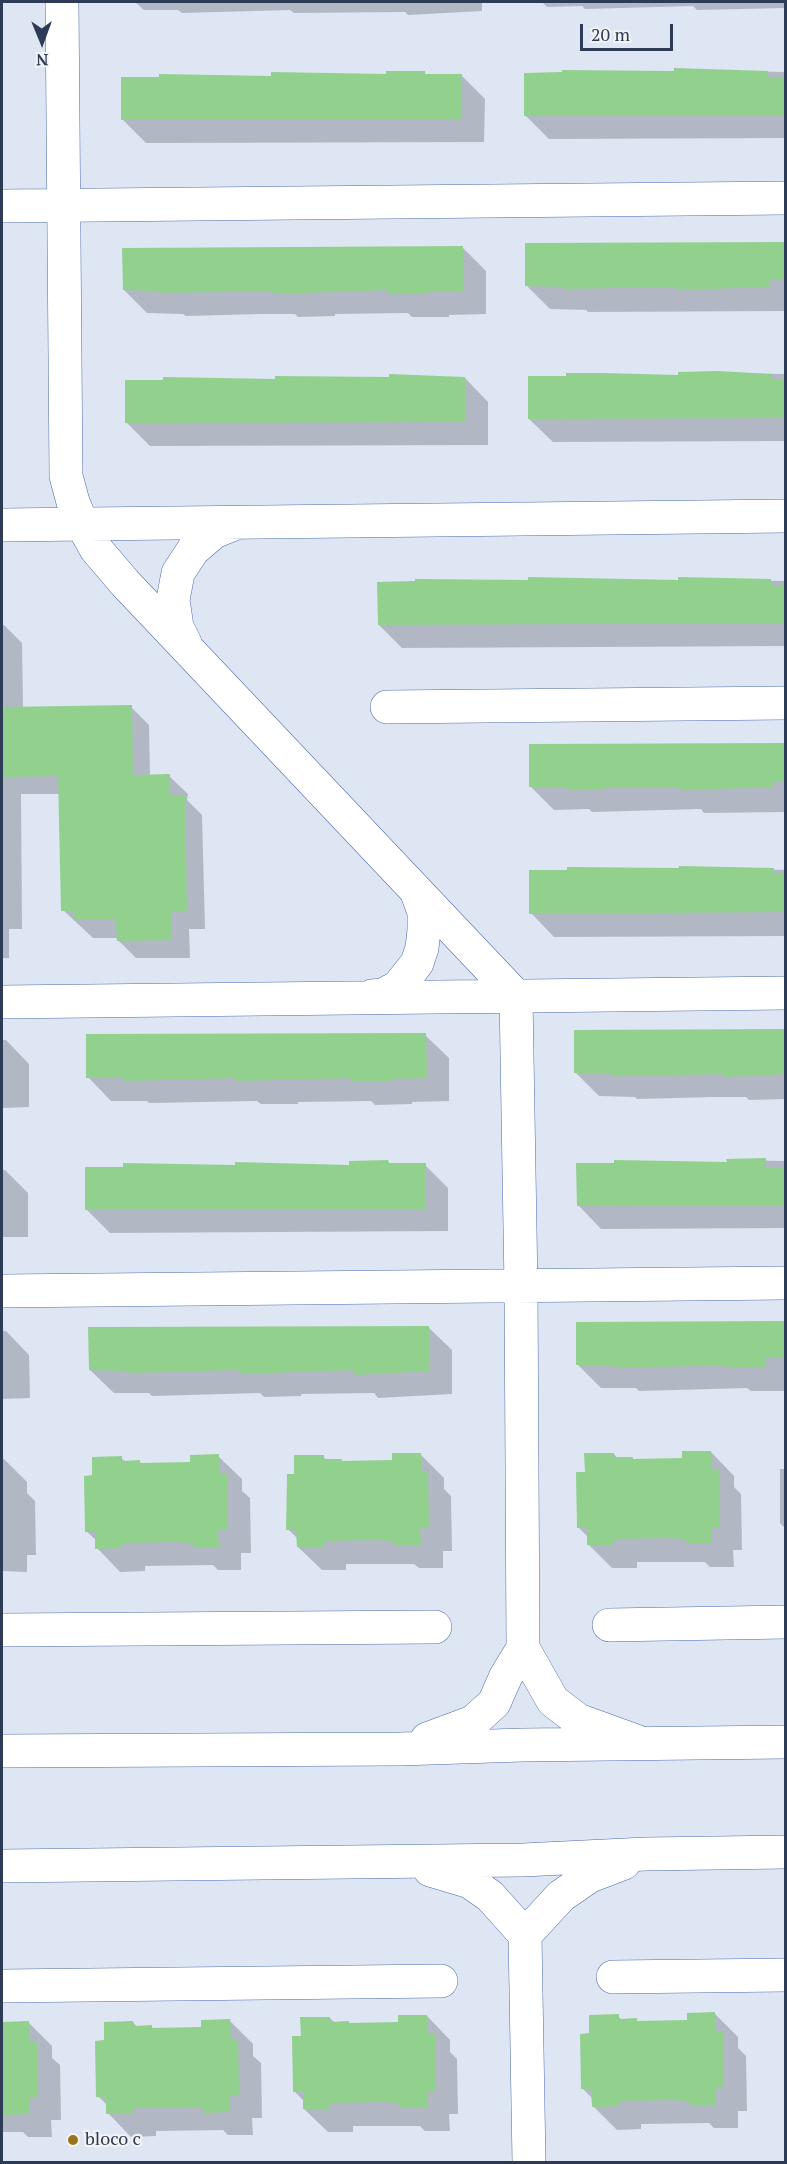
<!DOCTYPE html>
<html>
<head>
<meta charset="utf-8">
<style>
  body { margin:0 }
  #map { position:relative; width:787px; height:2164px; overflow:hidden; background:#dee6f4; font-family:"PT Serif",serif }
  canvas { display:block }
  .frame { position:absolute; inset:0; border:3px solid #2d3b57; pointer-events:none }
  .north { position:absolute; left:12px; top:12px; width:60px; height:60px; -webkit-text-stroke:4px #f2f3f2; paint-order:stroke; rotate:179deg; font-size:16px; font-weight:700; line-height:24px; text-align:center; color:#2d3b57 }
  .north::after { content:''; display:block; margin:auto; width:21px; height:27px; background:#2d3b57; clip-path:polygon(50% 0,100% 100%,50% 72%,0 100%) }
  .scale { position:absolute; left:580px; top:24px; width:93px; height:27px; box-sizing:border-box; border:3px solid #2d3b57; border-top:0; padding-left:8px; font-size:18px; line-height:21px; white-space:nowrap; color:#2d3b57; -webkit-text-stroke:4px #f2f3f2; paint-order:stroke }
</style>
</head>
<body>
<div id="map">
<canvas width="787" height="2164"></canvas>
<div class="frame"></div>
<div class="north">N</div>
<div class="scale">20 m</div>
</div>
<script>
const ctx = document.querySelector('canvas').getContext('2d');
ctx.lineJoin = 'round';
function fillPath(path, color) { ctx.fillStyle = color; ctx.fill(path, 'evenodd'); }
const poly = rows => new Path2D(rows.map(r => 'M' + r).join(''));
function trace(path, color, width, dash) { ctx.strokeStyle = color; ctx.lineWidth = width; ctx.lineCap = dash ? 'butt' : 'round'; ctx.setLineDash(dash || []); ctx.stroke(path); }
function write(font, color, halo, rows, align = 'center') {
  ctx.font = font + ' "PT Serif",serif'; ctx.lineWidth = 4.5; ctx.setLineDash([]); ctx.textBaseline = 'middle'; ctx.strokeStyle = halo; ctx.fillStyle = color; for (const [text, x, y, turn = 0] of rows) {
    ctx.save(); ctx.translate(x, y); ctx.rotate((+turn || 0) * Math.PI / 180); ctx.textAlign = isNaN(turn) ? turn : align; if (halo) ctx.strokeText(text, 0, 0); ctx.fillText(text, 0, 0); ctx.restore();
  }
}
fillPath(poly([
  [135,2,482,2,482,11,408,15,405,12,294,13,290,10,182,13,178,10,144,10],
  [542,2,786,2,786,8,697,10,693,6,585,9,582,6,547,7],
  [675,70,786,72,786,138,549,139,526,116,676,72],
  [424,72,428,76,461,75,485,99,484,142,146,143,123,120,273,78,387,75],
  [786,244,786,311,588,312,586,310,550,309,527,286],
  [462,247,486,271,486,314,449,315,449,317,412,317,408,313,335,314,335,316,298,317,295,314,261,314,186,316,183,314,147,313,124,290],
  [679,373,786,374,786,441,553,442,529,419,679,377],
  [391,378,465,378,488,402,488,445,150,446,126,422,276,381],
  [680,579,786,581,786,646,402,648,379,625,680,582],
  [2,625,4,625,22,643,23,708,131,707,149,725,150,776,169,776,188,794,187,800,202,815,205,929,189,929,190,958,136,958,118,940,118,938,93,938,63,910,60,794,21,794,22,929,9,929,9,958,2,958],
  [786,744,786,812,704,813,701,809,592,812,589,809,554,810,531,787],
  [681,867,786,870,786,936,554,937,531,913,681,870],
  [786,1031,786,1099,749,1100,746,1097,713,1097,637,1099,635,1097,599,1096,576,1073],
  [425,1035,449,1058,449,1101,412,1102,412,1104,375,1105,371,1101,298,1102,298,1104,261,1104,257,1101,149,1103,147,1101,111,1101,88,1077],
  [2,1040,6,1040,29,1064,29,1107,2,1108],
  [728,1160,786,1161,786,1228,601,1229,578,1205,728,1164],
  [388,1162,390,1164,425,1165,448,1188,448,1231,110,1233,86,1209,351,1166],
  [2,1170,5,1170,28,1193,28,1237,2,1237],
  [786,1322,786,1391,751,1391,747,1388,639,1391,636,1388,601,1388,578,1365],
  [428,1327,452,1350,452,1394,378,1398,374,1393,301,1394,301,1396,264,1397,260,1393,152,1396,149,1393,114,1393,90,1370],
  [2,1331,6,1331,29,1355,30,1398,2,1399],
  [711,1452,734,1476,734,1487,741,1494,742,1550,733,1550,734,1567,710,1567,705,1562,637,1562,637,1568,612,1568,589,1545,588,1537,579,1528,586,1473,614,1454,618,1459,635,1461,684,1460],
  [420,1454,444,1478,444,1489,451,1496,452,1551,443,1551,443,1568,419,1568,414,1564,346,1564,346,1570,322,1570,298,1547,298,1539,288,1529,295,1475,323,1456,327,1461,344,1463,393,1462],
  [218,1456,242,1479,242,1491,250,1498,251,1553,241,1553,241,1570,218,1570,213,1565,145,1566,145,1571,120,1572,97,1548,97,1541,86,1531,94,1477,121,1458,126,1462,140,1462,142,1464,192,1463],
  [2,1459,4,1459,27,1482,27,1493,35,1501,36,1555,27,1555,27,1572,2,1571],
  [780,1469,786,1469,786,1529,780,1523],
  [715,2014,738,2037,738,2048,746,2056,747,2111,738,2111,738,2128,714,2128,709,2123,641,2124,641,2129,617,2130,593,2106,593,2099,583,2089,591,2035,618,2016,622,2020,636,2020,639,2022,688,2021],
  [427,2016,450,2040,450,2052,457,2059,458,2114,449,2114,450,2131,425,2131,420,2126,353,2126,353,2132,328,2132,304,2109,304,2101,295,2092,302,2037,330,2018,335,2023,350,2025,399,2024],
  [230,2021,253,2044,253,2056,261,2063,262,2118,252,2118,253,2135,228,2135,223,2130,156,2131,156,2136,131,2137,108,2113,108,2106,98,2096,105,2042,133,2022,137,2027,151,2027,154,2029,203,2028],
  [29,2023,52,2046,52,2058,60,2065,61,2120,51,2120,52,2137,28,2137,23,2132,2,2132,2,2030]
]), '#0003');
fillPath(poly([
  [674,68,768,71,768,77,786,77,786,115,524,116,524,73,562,72,562,70,674,71],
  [386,71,425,71,425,74,462,74,462,119,121,120,121,77,159,77,159,74,271,76,271,72,386,74],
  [786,242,786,280,770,280,770,287,676,290,676,287,564,289,564,287,525,286,525,243],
  [463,246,463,291,427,292,427,294,387,294,387,290,273,294,273,291,161,293,161,291,123,290,122,248],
  [717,371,772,374,772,380,786,380,786,418,528,419,528,376,566,376,566,373,603,373,678,375,678,372],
  [389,374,465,377,465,422,125,423,125,380,163,380,163,377,275,379,275,376,389,377],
  [528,577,678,580,678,577,771,579,771,586,786,586,786,623,378,625,377,582,415,581,415,579,528,580],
  [132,705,133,775,170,774,170,796,185,795,187,911,172,911,172,940,117,941,116,920,74,920,73,911,61,911,58,776,2,777,2,707],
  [786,743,786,781,774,781,774,787,679,790,679,787,604,788,604,789,567,790,567,787,529,787,529,744],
  [679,866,774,868,773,874,786,874,786,912,529,914,529,870,567,870,567,867,679,868],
  [786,1029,786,1074,724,1077,724,1074,612,1076,612,1074,574,1073,574,1030],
  [426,1033,427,1078,390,1079,390,1082,351,1082,350,1078,236,1081,236,1078,124,1081,124,1078,86,1078,86,1034],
  [766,1158,766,1168,786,1168,786,1205,577,1206,576,1163,614,1163,614,1160,727,1162,726,1159],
  [388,1160,389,1163,426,1163,425,1209,85,1210,85,1167,123,1167,123,1163,235,1165,235,1162,349,1165,349,1161],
  [786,1321,786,1358,766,1358,766,1368,726,1368,726,1365,614,1368,614,1365,576,1365,576,1322],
  [429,1326,429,1371,353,1375,353,1370,239,1374,239,1370,127,1373,127,1371,89,1370,88,1327],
  [682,1451,711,1451,712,1470,719,1470,720,1527,711,1527,711,1544,685,1544,685,1539,666,1538,614,1539,614,1545,587,1545,587,1528,577,1528,576,1472,585,1472,584,1453,614,1453,614,1457,633,1457,633,1459,682,1458],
  [392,1453,421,1453,421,1472,428,1472,429,1528,420,1528,421,1545,394,1546,394,1541,375,1540,324,1541,324,1547,297,1547,296,1530,286,1530,287,1474,294,1474,294,1455,324,1455,324,1459,342,1459,342,1461,392,1460],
  [219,1454,219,1474,227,1474,228,1530,218,1530,219,1547,193,1548,193,1543,173,1542,122,1543,122,1548,95,1549,95,1532,85,1532,84,1476,92,1475,92,1457,122,1456,122,1461,140,1460,140,1463,190,1462,190,1455],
  [715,2012,716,2031,723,2031,724,2088,715,2088,716,2105,689,2106,689,2101,670,2100,619,2101,619,2106,592,2107,591,2089,581,2089,580,2034,589,2033,589,2015,619,2014,619,2019,637,2018,637,2021,687,2020,687,2013],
  [398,2015,427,2015,428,2034,435,2034,436,2091,427,2091,427,2108,400,2108,400,2103,382,2102,330,2103,330,2109,303,2109,303,2092,293,2092,292,2036,301,2036,300,2017,330,2017,330,2022,349,2021,349,2023,398,2022],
  [230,2019,231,2039,238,2039,239,2095,230,2095,230,2112,204,2113,204,2108,185,2107,133,2108,133,2113,106,2114,106,2097,96,2097,95,2041,104,2040,104,2022,133,2021,134,2026,152,2025,152,2028,201,2027,201,2020],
  [29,2021,30,2041,37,2041,38,2097,29,2097,29,2114,3,2115,2,2110,2,2022]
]), '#92d08e');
const minor = poly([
  [62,2,66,476,73,502,82,524,96,549,125,583,516,996,521,1287,523,1648,553,1701,578,1720,644,1744],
  [2,206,786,198],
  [2,525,786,516],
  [185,643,177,627,173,600,178,573,193,550,214,532,234,524],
  [387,707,786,703],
  [372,996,383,995,398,987,417,963,422,948,424,930,424,912,417,893],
  [2,1002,786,993],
  [2,1291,786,1283],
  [609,1625,786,1622],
  [2,1630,435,1627],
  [427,1739,473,1722,494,1703,506,1676,523,1648],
  [2,1751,400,1749,523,1745,786,1742],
  [2,1866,523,1860,646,1854,786,1852],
  [430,1870,470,1882,490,1896,525,1935,529,2162],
  [525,1935,561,1896,590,1876,624,1863],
  [613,1977,786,1975],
  [2,1986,441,1981]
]);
trace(minor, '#4d6caa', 34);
trace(minor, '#fff', 33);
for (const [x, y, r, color] of [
  [73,2140,6,"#99731e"]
]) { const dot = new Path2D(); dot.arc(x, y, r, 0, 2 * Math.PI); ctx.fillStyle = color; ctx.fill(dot); trace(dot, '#f2f3f2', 2); }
write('18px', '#2d3b57', '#f2f3f2', [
  ["bloco c",85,2140]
], 'left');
</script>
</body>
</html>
